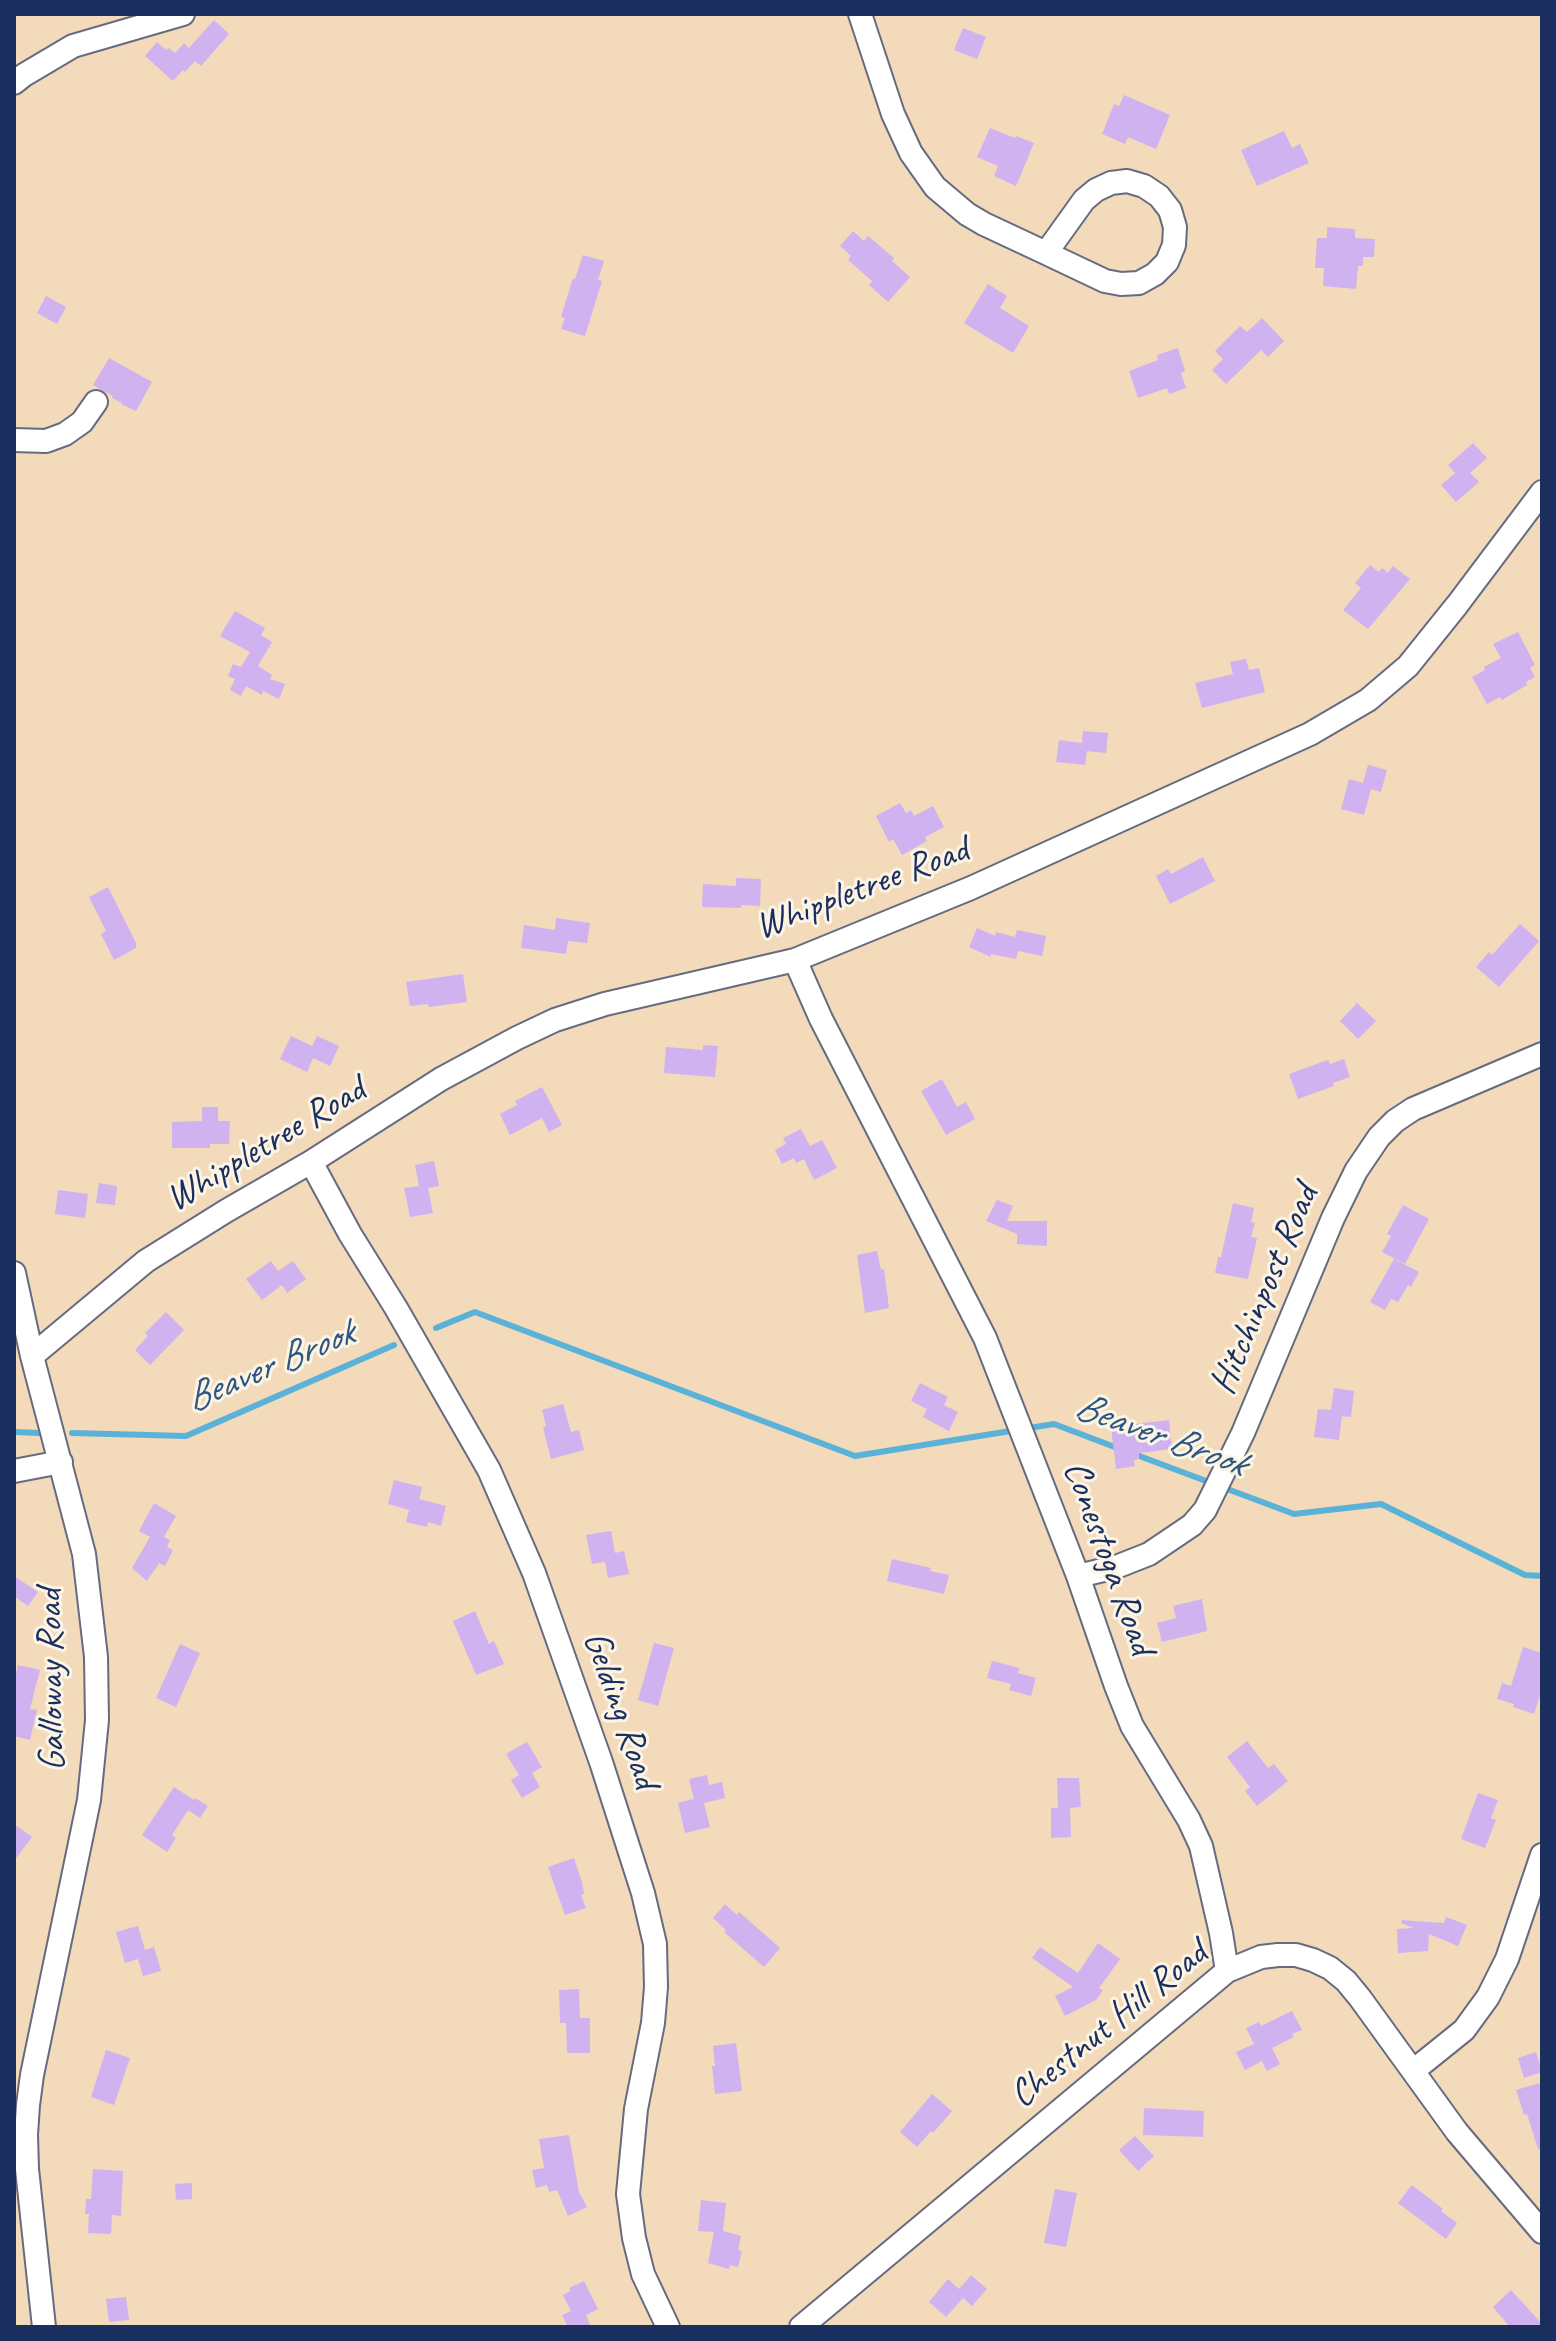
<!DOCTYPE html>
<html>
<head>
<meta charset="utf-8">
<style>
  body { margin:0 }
  #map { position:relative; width:1556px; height:2341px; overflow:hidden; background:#f2dabb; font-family:Caveat,sans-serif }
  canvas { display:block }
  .frame { position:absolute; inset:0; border:16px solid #1b2f5e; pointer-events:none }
</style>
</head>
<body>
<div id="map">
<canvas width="1556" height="2341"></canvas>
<div class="frame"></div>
</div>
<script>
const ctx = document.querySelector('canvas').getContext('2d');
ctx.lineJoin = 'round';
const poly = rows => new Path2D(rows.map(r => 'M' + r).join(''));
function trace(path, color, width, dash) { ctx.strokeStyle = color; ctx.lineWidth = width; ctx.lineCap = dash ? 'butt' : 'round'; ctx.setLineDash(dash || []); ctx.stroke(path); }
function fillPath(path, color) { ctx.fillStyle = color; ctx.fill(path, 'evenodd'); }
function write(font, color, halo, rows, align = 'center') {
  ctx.font = font + ' Caveat,sans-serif'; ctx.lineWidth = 6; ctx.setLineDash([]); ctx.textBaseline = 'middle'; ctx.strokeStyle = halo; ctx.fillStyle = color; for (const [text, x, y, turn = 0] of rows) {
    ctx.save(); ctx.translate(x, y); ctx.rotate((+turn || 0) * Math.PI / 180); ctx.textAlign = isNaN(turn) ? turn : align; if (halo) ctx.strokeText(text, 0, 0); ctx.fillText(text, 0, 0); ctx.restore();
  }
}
trace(poly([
  [436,1328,475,1312,855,1456,1054,1424,1120,1449],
  [14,1432,39,1433],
  [72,1433,186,1436,394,1345],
  [1134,1454,1294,1514,1381,1504,1525,1575,1542,1576]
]), '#5bb2d8', 6);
fillPath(poly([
  [214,20,229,34,201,66,195,61,185,72,183,70,173,81,145,56,157,42,166,50,169,48,175,53,184,43,189,48],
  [963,28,986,37,977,59,954,50],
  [1124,95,1170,115,1156,149,1128,137,1125,144,1102,134,1114,104,1119,106],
  [990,128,1015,138,1016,136,1034,143,1016,186,994,176,998,166,977,157],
  [1284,131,1292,148,1300,144,1309,163,1257,186,1241,150],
  [1327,227,1355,229,1355,238,1375,239,1374,257,1363,257,1363,266,1358,266,1356,289,1323,286,1324,268,1315,268,1317,238,1327,238],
  [853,231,864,241,868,236,894,258,892,261,910,277,888,302,869,285,872,281,848,260,851,256,840,246],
  [583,255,604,261,598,280,602,281,585,336,561,329,565,318,561,317,573,278,575,279],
  [988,284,1007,296,1000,308,1029,326,1013,353,964,323],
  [46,296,66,307,57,324,37,313],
  [1262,318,1284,341,1268,357,1261,350,1226,384,1212,370,1223,359,1215,351,1240,326,1247,332],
  [1178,348,1185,371,1181,373,1186,388,1169,394,1167,388,1138,398,1129,371,1158,360,1157,355],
  [109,358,152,382,136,411,121,404,122,403,112,398,113,396,93,385],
  [1473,443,1487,458,1470,473,1479,482,1456,502,1441,485,1455,473,1448,465],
  [1370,565,1379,572,1382,568,1388,573,1393,566,1410,579,1368,629,1343,610,1361,588,1355,583],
  [235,611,265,628,261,635,272,642,258,666,272,675,270,679,285,684,279,699,263,691,262,695,246,686,241,696,230,690,235,679,228,676,233,664,241,667,250,652,220,636],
  [1518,632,1535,665,1530,668,1535,677,1526,682,1527,685,1502,700,1500,697,1487,704,1472,677,1485,670,1484,667,1501,658,1493,644],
  [1246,659,1249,670,1259,668,1265,692,1202,708,1195,683,1233,674,1230,662],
  [1083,731,1108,733,1106,753,1087,751,1085,765,1056,762,1059,740,1082,743],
  [1368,765,1387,770,1381,792,1371,789,1364,815,1341,809,1349,779,1363,783],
  [900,803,906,813,911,810,914,816,933,806,944,827,925,837,927,841,902,855,893,839,889,842,876,816],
  [1203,857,1215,881,1170,904,1156,876,1168,869,1171,874],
  [736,878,761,879,760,906,741,905,741,908,702,907,703,884,736,886],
  [108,887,136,943,136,948,114,960,101,934,106,931,89,897],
  [556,918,590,923,587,943,568,941,566,954,521,948,524,925,555,930],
  [1520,924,1539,941,1499,987,1476,967,1489,952,1492,955],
  [977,928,995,936,996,932,1015,937,1017,930,1046,936,1042,956,1018,951,1016,959,991,954,991,957,969,947],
  [463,974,467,1002,429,1007,428,1004,410,1006,406,982],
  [1357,1003,1376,1021,1358,1039,1340,1021],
  [291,1036,312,1046,317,1036,339,1046,330,1066,313,1058,307,1072,280,1059],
  [703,1045,718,1046,715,1077,664,1073,666,1047,703,1050],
  [1344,1059,1350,1077,1333,1083,1334,1086,1298,1099,1289,1074,1328,1060,1330,1064],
  [942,1079,957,1107,966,1102,975,1119,946,1135,921,1091],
  [542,1087,562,1125,549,1132,542,1118,510,1135,500,1114,517,1105,515,1101],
  [202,1107,218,1107,218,1121,230,1121,229,1144,210,1144,210,1148,172,1148,172,1122,202,1121],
  [801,1129,810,1146,822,1140,837,1168,814,1180,804,1159,796,1163,794,1158,782,1164,775,1150,786,1144,783,1138],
  [434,1161,439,1186,428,1188,433,1213,410,1217,404,1188,419,1186,415,1165],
  [99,1183,117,1186,115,1205,96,1203],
  [58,1190,88,1194,85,1218,55,1214],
  [997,1200,1013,1206,1007,1221,1047,1221,1047,1246,1017,1244,1017,1234,986,1221],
  [1233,1203,1254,1208,1251,1222,1255,1223,1251,1237,1257,1238,1248,1279,1215,1273,1218,1257,1221,1257],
  [1403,1205,1429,1219,1405,1264,1382,1252,1391,1236,1387,1234],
  [877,1251,881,1270,884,1269,889,1308,865,1313,857,1255],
  [1394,1259,1419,1272,1411,1287,1408,1285,1398,1302,1391,1299,1385,1310,1370,1302],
  [271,1261,278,1271,293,1261,306,1279,287,1293,282,1285,262,1300,246,1279],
  [166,1312,184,1330,150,1365,135,1350,148,1336,145,1333],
  [920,1383,948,1397,944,1405,958,1412,949,1431,923,1417,927,1409,911,1401],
  [1334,1388,1354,1391,1351,1417,1342,1416,1339,1440,1314,1437,1318,1409,1331,1410],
  [563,1404,571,1432,579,1430,584,1450,551,1459,543,1428,546,1426,542,1410],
  [1169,1420,1172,1449,1139,1453,1139,1459,1134,1460,1135,1466,1116,1469,1111,1427],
  [394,1480,422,1487,419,1499,446,1506,441,1526,428,1522,427,1527,406,1522,409,1510,388,1504],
  [154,1503,176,1516,164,1537,170,1540,167,1547,173,1550,165,1566,159,1563,147,1581,132,1568,150,1537,139,1531],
  [611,1531,615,1553,624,1551,629,1574,608,1578,605,1562,592,1564,586,1535],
  [892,1559,931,1568,930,1571,949,1575,944,1594,887,1581],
  [14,1576,38,1592,28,1606,14,1596],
  [1202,1599,1207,1631,1162,1642,1157,1623,1176,1618,1173,1606],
  [475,1611,489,1644,494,1641,504,1664,476,1675,453,1621],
  [654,1643,674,1648,658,1706,638,1700],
  [180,1644,200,1653,176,1707,156,1698],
  [1523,1647,1542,1653,1542,1689,1534,1714,1513,1707,1514,1704,1497,1699,1502,1683,1511,1686],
  [992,1661,1019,1668,1018,1673,1036,1678,1031,1696,1009,1690,1011,1684,987,1678],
  [18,1665,40,1670,30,1709,37,1710,30,1740,14,1736,14,1682],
  [1247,1741,1268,1768,1274,1764,1288,1781,1257,1806,1245,1791,1250,1787,1227,1757],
  [527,1742,542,1767,532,1773,540,1787,522,1798,511,1780,519,1775,506,1754],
  [707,1775,709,1785,722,1782,725,1798,704,1803,710,1827,685,1833,678,1803,694,1799,689,1779],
  [1057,1778,1079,1778,1081,1807,1070,1808,1071,1837,1051,1838,1051,1808,1058,1808],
  [174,1787,194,1800,195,1798,208,1806,200,1818,188,1810,172,1835,176,1838,167,1852,142,1835],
  [1478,1793,1498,1800,1491,1818,1496,1820,1485,1848,1461,1839],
  [14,1824,32,1837,14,1861],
  [574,1858,582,1882,584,1894,581,1895,586,1908,565,1915,548,1867],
  [725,1904,737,1915,739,1912,780,1948,764,1967,724,1932,726,1930,713,1918],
  [1446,1917,1467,1925,1458,1946,1429,1934,1428,1951,1398,1953,1397,1929,1414,1928,1401,1923,1402,1920,1444,1923],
  [138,1926,145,1950,154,1947,161,1971,143,1976,138,1959,125,1963,116,1932],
  [1098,1943,1120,1959,1099,1988,1103,1990,1096,2000,1065,2016,1055,1996,1073,1987,1032,1958,1040,1947,1078,1973],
  [579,1989,580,2018,590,2018,590,2053,567,2053,566,2023,560,2023,559,1990],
  [1292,2011,1302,2030,1292,2034,1294,2037,1272,2048,1280,2064,1267,2071,1262,2061,1245,2070,1236,2052,1254,2044,1246,2028,1259,2022,1261,2026],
  [736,2043,742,2091,715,2094,712,2066,715,2066,713,2046],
  [106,2050,130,2058,114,2105,91,2097],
  [1536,2052,1542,2072,1524,2078,1518,2058],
  [1539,2083,1542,2091,1542,2149,1538,2149,1527,2114,1524,2115,1516,2090],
  [932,2094,952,2111,933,2133,931,2131,917,2147,900,2132],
  [1144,2108,1204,2111,1203,2137,1143,2135],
  [569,2135,579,2192,587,2207,568,2216,557,2190,549,2192,547,2185,536,2188,532,2170,544,2168,539,2139],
  [1135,2136,1154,2156,1138,2171,1119,2150],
  [93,2169,123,2171,121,2216,112,2215,111,2234,88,2233,89,2214,85,2214,86,2199,91,2199],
  [192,2183,192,2199,176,2200,175,2184],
  [1412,2185,1443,2209,1441,2211,1457,2223,1446,2239,1398,2203],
  [1055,2189,1077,2193,1066,2247,1044,2243],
  [701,2200,726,2203,723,2231,741,2236,738,2250,742,2251,738,2267,730,2265,729,2269,708,2263,714,2232,698,2231],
  [971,2275,987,2289,972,2306,963,2298,946,2317,929,2302,948,2279,959,2289],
  [584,2281,598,2309,586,2315,591,2327,568,2327,562,2315,571,2311,563,2295,571,2291,569,2288],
  [1511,2290,1542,2324,1542,2327,1510,2327,1493,2307],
  [126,2297,129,2320,109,2322,106,2299]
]), '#d0b2f1');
const street = poly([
  [860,14,893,114,911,153,935,187,967,214,984,224,1046,253,1105,281,1121,284,1139,283,1155,274,1167,262,1174,245,1175,227,1170,210,1159,196,1144,186,1127,181,1111,183,1096,190,1084,200,1046,253],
  [14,83,24,75,73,46,183,14],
  [14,440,46,441,65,434,82,422,96,402],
  [795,960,821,1019,985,1338,1078,1576,1116,1686,1132,1726,1189,1820,1201,1846,1221,1933,1227,1971],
  [311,1162,350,1234,396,1308,489,1470,534,1573,601,1762,643,1893,655,1944,656,1987,653,2023,636,2109,628,2194,634,2238,643,2274,668,2327],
  [14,1273,32,1356,84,1554,96,1657,97,1720,89,1800,32,2075,28,2105,26,2135,27,2169,44,2327],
  [32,1356,146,1261,226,1211,311,1162,441,1079,517,1038,555,1020,605,1004,795,960,971,888,1310,734,1368,700,1408,666,1457,605,1542,492],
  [14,1471,61,1462],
  [1078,1576,1116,1567,1149,1554,1192,1525,1205,1510,1243,1433,1333,1218,1356,1171,1379,1137,1395,1121,1413,1109,1542,1054],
  [1413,2071,1464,2030,1488,1997,1507,1959,1542,1855],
  [801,2327,1227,1971,1261,1957,1278,1955,1296,1955,1313,1960,1330,1968,1346,1981,1360,1998,1457,2132,1542,2232]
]);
trace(street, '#666b7f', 26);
trace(street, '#fff', 22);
write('38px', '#1b2f5e', '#fcf5e5', [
  ["Whippletree Road",862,889,-21],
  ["Whippletree Road",266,1145,-31],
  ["Hitchinpost Road",1265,1290,-67],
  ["Conestoga Road",1108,1558,70],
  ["Galloway Road",52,1680,-91],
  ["Gelding Road",620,1710,71],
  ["Chestnut Hill Road",1109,2025,-39]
]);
write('italic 40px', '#2e5683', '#fcf5e5', [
  ["Beaver Brook",270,1367,-23],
  ["Beaver Brook",1160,1436,20]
]);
</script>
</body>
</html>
